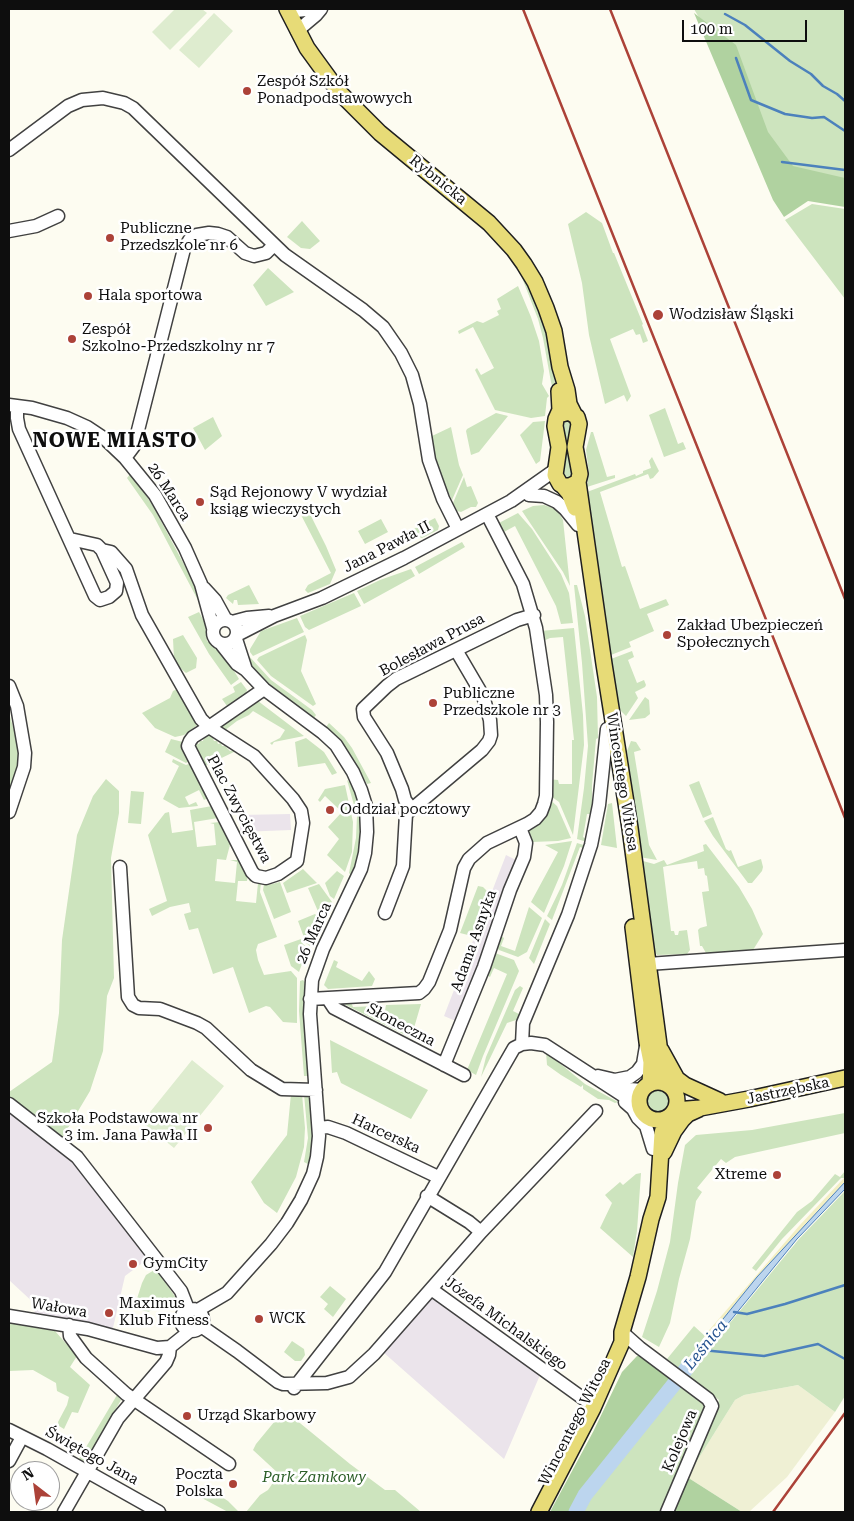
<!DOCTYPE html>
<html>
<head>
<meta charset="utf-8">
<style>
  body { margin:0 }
  #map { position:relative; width:854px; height:1521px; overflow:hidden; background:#fdfcf1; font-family:"Roboto Serif",serif }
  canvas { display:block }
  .frame { position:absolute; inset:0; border:10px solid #0e0e0e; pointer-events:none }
  .north { position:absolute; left:10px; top:1461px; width:50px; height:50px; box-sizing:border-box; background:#fff; border:1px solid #9f9f9f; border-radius:50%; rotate:330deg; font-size:14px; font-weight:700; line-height:20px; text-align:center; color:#0e0e0e }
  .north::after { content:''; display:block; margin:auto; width:18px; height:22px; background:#ac4238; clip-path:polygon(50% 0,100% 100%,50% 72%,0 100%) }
  .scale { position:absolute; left:682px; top:20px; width:125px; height:22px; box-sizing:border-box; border:2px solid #0e0e0e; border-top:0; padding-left:6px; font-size:15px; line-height:18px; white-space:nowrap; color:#0e0e0e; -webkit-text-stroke:4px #fff; paint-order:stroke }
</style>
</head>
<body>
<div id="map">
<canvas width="854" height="1521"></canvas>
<div class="frame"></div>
<div class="north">N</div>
<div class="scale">100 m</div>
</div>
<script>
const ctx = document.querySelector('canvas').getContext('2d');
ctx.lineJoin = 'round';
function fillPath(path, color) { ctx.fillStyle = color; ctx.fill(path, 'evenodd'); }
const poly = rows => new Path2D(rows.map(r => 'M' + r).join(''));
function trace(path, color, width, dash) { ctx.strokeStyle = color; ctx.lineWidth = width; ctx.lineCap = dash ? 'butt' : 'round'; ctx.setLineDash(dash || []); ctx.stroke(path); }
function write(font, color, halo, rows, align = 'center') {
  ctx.font = font + ' "Roboto Serif",serif'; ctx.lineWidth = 5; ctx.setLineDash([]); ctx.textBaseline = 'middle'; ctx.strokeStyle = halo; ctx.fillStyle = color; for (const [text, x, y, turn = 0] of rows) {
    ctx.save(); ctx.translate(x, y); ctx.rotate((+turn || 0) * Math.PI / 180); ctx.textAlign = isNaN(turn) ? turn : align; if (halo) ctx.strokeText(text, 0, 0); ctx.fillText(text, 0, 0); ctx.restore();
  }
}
fillPath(poly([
  [290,814,291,830,240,832,240,815],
  [506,855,518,861,458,1022,444,1016],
  [9,1112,60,1150,74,1158,147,1255,145,1261,125,1276,112,1332,34,1315,36,1305,9,1280],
  [433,1295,540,1375,504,1459,383,1352]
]), '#ebe4eb');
fillPath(poly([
  [798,1385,835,1412,787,1477,749,1512,742,1512,687,1477,735,1400,744,1395]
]), '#eff0d4');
fillPath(poly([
  [694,9,845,9,845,202,811,196,763,128],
  [812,204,845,209,845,299,785,220],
  [586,212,602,223,613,253,614,253,643,324,642,325,648,341,643,343,640,334,636,335,633,329,610,339,631,396,627,402,624,395,605,404,589,335,582,283,568,224],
  [302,221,320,241,310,249,301,248,287,237],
  [268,268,294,292,266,306,253,285],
  [519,270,532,291,542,315,548,335,557,395,554,395,551,382,543,338,538,319],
  [518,286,531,317,539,341,544,371,542,384,549,396,547,398,545,416,531,418,495,410,475,370,477,368,481,375,494,368,473,327,459,334,458,331,477,321,483,323,499,315,497,311,501,309,497,299],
  [665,408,678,444,683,442,686,449,664,457,649,415],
  [496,413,508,416,479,452,471,455,466,431,467,429],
  [213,417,222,436,205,450,193,428],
  [564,419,572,421,574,471,571,478,564,479,560,468,561,424],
  [545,421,540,461,536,464,520,435,533,422],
  [451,427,459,465,463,475,452,500,443,482,436,460,432,436],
  [591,432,593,432,607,477,615,475,615,478,587,487,589,473,586,450],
  [652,457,659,471,653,478,650,479,648,474,600,492,622,567,625,566,640,609,666,599,669,605,647,614,654,631,629,642,631,647,611,655,601,608,587,492,635,474,636,476,643,473,643,471,651,468,649,461],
  [131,473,153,506,196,587,201,606,153,515,127,478],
  [464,477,467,487,471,486,478,503,476,507,471,507,461,512,457,511,453,503],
  [544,505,553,508,559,513,563,520,570,586,563,572,522,511,533,506],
  [303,508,308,510,326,546,336,570,330,584,308,593,305,590,308,585,331,573,299,511],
  [518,513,532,529,561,574,569,593,573,623,561,624,556,606,515,526,502,533,497,524],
  [435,518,439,526,438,530,422,538,410,535,408,532],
  [381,519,388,532,365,544,358,531],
  [462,542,465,547,419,574,415,567],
  [411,569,415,576,364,604,357,591,380,580],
  [249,585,259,604,238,605,237,600,234,600,233,604,226,598,228,595],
  [574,585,577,585,585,616,597,697,598,738,596,739,592,785,592,814,587,814,583,837,588,840,587,842,577,839,584,788,588,746,582,663],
  [354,593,361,606,309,630,305,627,300,616],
  [199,612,205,623,207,641,223,653,239,679,231,685,209,654,188,617],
  [297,618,304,632,253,656,250,652,250,649,261,631],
  [574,628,583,715,584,745,573,835,559,802,548,794,548,779,558,780,559,784,572,784,572,740,574,740,563,637,550,638,541,642,540,631],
  [183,635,197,658,196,668,186,673,179,667,174,659,173,639],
  [305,635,307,640,301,671,316,704,313,706,271,676,257,660,259,657],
  [632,651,634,657,628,660,637,683,644,680,646,685,645,687,635,692,638,698,626,716,620,710,611,659],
  [248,655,271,680,312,710,316,715,314,718,263,679,249,662],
  [241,682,247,690,246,694,227,706,222,699,235,692,233,687],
  [177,689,200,723,184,735,175,737,155,728,142,713,170,698,173,691],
  [645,697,649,700,650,714,645,718,629,720],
  [254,700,256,703,258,701,304,736,274,742,272,745,270,743,280,738,285,730,253,711,249,715,237,721,224,731,219,728,223,720,227,722,252,705],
  [9,713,18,744,19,775,9,797],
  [329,723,344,737,352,748,371,783,367,784,341,740,326,727],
  [205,733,219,737,213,738,214,741,217,741,218,744,221,743,222,746,225,746,230,751,238,749,241,755,239,756,236,751,205,766,195,746,196,743,199,744,200,741,203,741],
  [306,738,324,752,337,773,332,775,325,763,298,767,295,742],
  [171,739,183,742,189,761,186,763,165,752],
  [631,741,636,742,641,750,634,752,649,845,657,860,639,857,635,807,627,751],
  [173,759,186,765,191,763,208,798,204,800,199,790,185,797,189,805,196,802,198,806,179,808,163,799,179,766,172,762],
  [106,779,119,791,119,813,111,858,114,978,107,996,103,1051,90,1091,62,1138,9,1097,9,1092,52,1062,59,1013,62,940,77,835,93,796],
  [347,780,353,785,361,809,361,841,356,867,351,875,349,873,356,838,357,816],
  [699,781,712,814,703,818,689,785],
  [345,785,353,822,352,852,345,872,327,855,339,839,328,827,342,812,325,796,320,802,318,800,325,789],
  [131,791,144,792,141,824,128,823],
  [547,797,557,806,571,838,558,841,532,842,523,832],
  [612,803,617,848,601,845,608,804],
  [212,806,218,818,194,822,197,847,216,845,214,824,210,823,220,822,231,841,226,860,217,859,215,881,235,883,237,862,230,860,241,860,248,874,247,881,238,881,236,901,256,903,258,883,249,881,250,876,261,882,260,892,277,937,258,944,256,950,258,960,264,975,291,971,297,978,297,1023,283,1022,270,1007,266,1006,249,1013,233,967,213,974,198,928,189,930,184,914,191,912,189,903,170,907,152,916,149,909,167,901,148,835,165,813,169,812,172,833,193,830,190,810],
  [713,817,726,849,729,851,731,850,738,867,761,859,763,867,762,871,752,883,748,883,713,836,704,821],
  [572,841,564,866,544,913,531,902,558,852,545,845],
  [577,843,587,846,586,849,580,847,552,920,547,916,562,885],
  [706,844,739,887,752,909,763,934,753,950,706,953,702,946,700,946,698,930,700,928,707,926,702,892,709,891,707,876,705,875,704,868,698,869,697,861,667,866,663,867,671,931,674,931,675,935,678,935,679,931,687,930,690,950,687,954,657,955,654,950,640,863,643,861,654,864,664,860,667,865,704,851,703,845],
  [303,869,317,883,287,893,283,883],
  [337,871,344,876,334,899,330,896,325,883],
  [280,882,291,912,274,919,263,890,264,884,268,885],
  [319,884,332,902,323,919,320,916,308,888],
  [478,886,483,887,487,891,472,936,460,933],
  [529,907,542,918,527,952,518,957,499,950,497,948,501,936,504,938,501,946,515,951],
  [315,914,322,922,310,946,306,943,298,921],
  [545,919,550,924,534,964,529,958],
  [301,939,303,944,308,948,299,972,291,966,284,945],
  [495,953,514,960,519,971,483,1056,476,1075,467,1070,507,974,494,968,490,977,486,975],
  [334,960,338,962,336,967,362,981,369,971,375,979,372,986,328,989,324,985],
  [303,980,305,982,304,1015,309,1076,304,1076,299,1011,300,981],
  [520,986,523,988,513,1011,521,1015,519,1019,507,1023,481,1077,486,1057,515,990],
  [351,1002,353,1007,378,1006,378,1011,385,1011,386,1005,421,1004,411,1038,344,1004],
  [330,1040,428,1090,411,1119,341,1083,337,1072,332,1073],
  [546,1052,585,1084,618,1102,615,1103,609,1100,598,1099,583,1089,583,1085,581,1087,561,1075,547,1065],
  '643 1101a15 15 0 1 1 30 0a15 15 0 1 1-30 0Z',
  [291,1094,302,1094,305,1128,304,1147,296,1177,277,1213,264,1203,251,1182,287,1135],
  [304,1094,310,1098,314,1141,310,1165,304,1162,308,1138],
  [845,1113,845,1133,735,1157,726,1163,721,1159,697,1188,702,1192,696,1201,690,1239,679,1279,670,1323,659,1347,642,1337,657,1291,670,1242,678,1183,685,1145,696,1135,752,1130],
  [845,1171,845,1178,841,1178,813,1207,782,1239,756,1271,752,1268,797,1212,812,1201,835,1174,840,1177],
  [641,1173,637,1231,633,1257,600,1228,612,1203,605,1195,620,1182,623,1185,636,1174],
  [845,1191,845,1396,835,1412,798,1385,744,1395,735,1400,687,1477,719,1400,687,1375,799,1239],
  [156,1269,176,1298,148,1312,134,1308,142,1283,146,1275],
  [330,1286,346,1299,333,1317,324,1309,328,1304,320,1297],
  [9,1323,55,1331,77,1356,70,1367,90,1385,78,1413,72,1412,64,1429,59,1426,58,1422,67,1405,69,1397,57,1391,56,1383,33,1370,9,1371],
  [694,1326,705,1336,680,1369,667,1359],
  [292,1341,304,1349,305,1355,301,1361,295,1361,284,1352],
  [679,1386,706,1406,663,1512,579,1512,585,1502,659,1412],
  [117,1395,121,1400,85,1462,79,1459],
  [284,1410,350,1464,385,1490,395,1490,421,1512,246,1512,260,1495,268,1490,279,1474,253,1450,256,1444],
  [217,1494,228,1501,239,1512,228,1512,200,1497,209,1498]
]), '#cde4be');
fillPath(poly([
  [694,13,736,45,768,132,793,166,845,178,845,207,808,201,784,217,773,200],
  [637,1356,642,1356,672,1381,653,1407,579,1498,571,1512,550,1512,593,1432,622,1372],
  [687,1477,742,1512,676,1512,673,1510]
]), '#b0d2a0');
fillPath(poly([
  [844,1178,845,1182,706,1339,704,1336,799,1226]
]), '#f3efc3');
fillPath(poly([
  [175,9,202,9,207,13,170,50,152,32],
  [214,13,233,31,199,68,179,50],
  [192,1060,224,1086,174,1148,142,1122]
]), '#deeccf');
const water = poly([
  [845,1182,845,1189,797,1239,686,1375,681,1371,757,1277,845,1182]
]);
fillPath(water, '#bcd5ee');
trace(water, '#4c81bc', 1);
trace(poly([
  [725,14,745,25,790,61,811,74,823,86,837,94,845,101],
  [736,58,751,100,785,114,812,118,824,117,845,131],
  [782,162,845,170],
  [734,1312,747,1314,785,1304,845,1285],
  [702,1350,764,1356,818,1344,845,1359]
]), '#4c81bc', 2.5);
trace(poly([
  [576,1512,585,1495,687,1368]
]), '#bcd5ee', 15);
const minor = poly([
  [288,12,313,9],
  [297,31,316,15,321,9],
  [9,150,68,106,82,100,103,98,124,103,133,108,285,255,363,310,383,327,401,353,412,375,420,404,429,460,443,499,458,529],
  [9,231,36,226,58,216],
  [9,405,32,408,67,418,87,427,105,439,125,458,155,495,185,548,201,584,213,628],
  [17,406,17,418,19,429,95,596,100,600,109,597,116,591,117,583,102,550,97,545,70,539],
  [125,458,134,446,184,249,190,239,197,235,209,233,218,234,227,237,245,253,254,256,266,253,274,245],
  [529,495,544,496,557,502,565,509,578,525],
  [102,550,111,552,126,569,142,615,201,719,209,727,254,756,293,799,301,811,303,823,297,861,278,874,266,878,256,876,252,872,188,746,190,741,193,737,209,727,264,689],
  [204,588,215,600,226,620],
  '213 632a12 12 0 1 1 24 0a12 12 0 1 1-24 0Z',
  [232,622,247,618,269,616],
  [237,635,274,616,322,598,404,558,511,501,555,470],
  [236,639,246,670],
  [9,686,17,706,25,753,24,767,9,812],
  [411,808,405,800,402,789,387,753,364,717,363,709,387,686,396,679,517,620,534,615],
  [120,867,128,997,133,1005,139,1008,160,1009,197,1023,206,1028,251,1070,282,1089,316,1090],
  [385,913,403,866,406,814,482,750,489,741,491,735,490,720,483,696,456,650],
  [648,964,845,950],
  [310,999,419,993,424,989,429,982,450,930,464,868,469,859,487,843,527,824,535,819,541,812,544,804,546,796,547,722,546,695,536,628,523,584,487,514],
  [328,999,334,1008,464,1075],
  [522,1044,523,1023,568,915,591,845,599,805,607,729],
  [444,1065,484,967,510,890,524,857,526,843,520,828],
  [598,1076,615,1080,630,1077,637,1072,643,1064,646,1046],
  [613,1086,628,1089,643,1090],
  [625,1102,633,1109,638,1118,646,1126,653,1149],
  [9,1104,77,1157,181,1291,188,1309],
  [319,1128,328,1127,346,1133,438,1177],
  [427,1196,469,1222,481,1232],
  [431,1289,588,1402],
  '181 1320a11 11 0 1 1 22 0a11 11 0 1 1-22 0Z',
  [198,1310,227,1293,271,1244,287,1223,301,1200,313,1174,317,1157,319,1136,310,1014,312,980,323,949,361,869,365,853,367,832,366,806,361,790,353,772,336,745,323,733,264,689,246,670,237,664,222,645],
  [9,1316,88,1329,157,1348,170,1347,190,1331],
  [69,1325,70,1336,86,1358,126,1394,229,1464],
  [201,1326,237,1351,278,1382,283,1384,327,1383,349,1377,374,1354,481,1232,596,1111],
  [622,1332,640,1348,708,1399,712,1406,667,1512],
  [294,1388,385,1272,514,1048,522,1044,531,1043,545,1045,639,1106],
  [9,1430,47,1449,159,1512],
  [9,1461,22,1437],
  [64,1512,118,1418,166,1362,169,1355,170,1347]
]);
const major = poly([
  [287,9,307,48,339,92,380,133,489,223,514,250,524,264,535,282,546,308,554,331,560,367,567,390,569,404,574,414],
  [558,415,569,412,577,417,579,424,575,447,580,474,578,482,570,486,563,486,560,484,555,475,559,447,555,426,556,419,560,410,559,391],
  [578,482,604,664,630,828,659,1045,659,1067,664,1083],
  [563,486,569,493,575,508],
  [633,927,647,1042,651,1062,650,1084],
  [661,1050,677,1079,685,1085,720,1101],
  '639 1101a19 19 0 1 1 38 0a19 19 0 1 1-38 0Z',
  [675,1110,700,1108,749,1099,845,1078],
  [664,1152,674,1131,682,1120,688,1114,699,1109],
  [539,1512,593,1408,622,1342,622,1332,638,1277,651,1219,658,1197,662,1133,666,1119]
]);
trace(minor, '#414141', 15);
trace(major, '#1f1f1f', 18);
trace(minor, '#fff', 12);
trace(major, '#e7db77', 15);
trace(poly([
  [523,9,845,818],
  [610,9,845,599],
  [773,1512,845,1413]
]), '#ac4238', 2.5);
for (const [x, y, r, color] of [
  [247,91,5,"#ac4238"],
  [110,238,5,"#ac4238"],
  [88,296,5,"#ac4238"],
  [658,315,6,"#ac4238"],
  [72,339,5,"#ac4238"],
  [200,502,5,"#ac4238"],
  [667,635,5,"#ac4238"],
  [433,703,5,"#ac4238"],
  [330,810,5,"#ac4238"],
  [208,1128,5,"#ac4238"],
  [777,1175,5,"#ac4238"],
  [133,1264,5,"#ac4238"],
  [109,1313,5,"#ac4238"],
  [259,1319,5,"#ac4238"],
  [187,1416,5,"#ac4238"],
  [233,1484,5,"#ac4238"]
]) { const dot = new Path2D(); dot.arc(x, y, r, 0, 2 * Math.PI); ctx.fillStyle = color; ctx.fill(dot); trace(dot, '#fff', 2); }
write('15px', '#0e0e0e', '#fff', [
  ["Zespół Szkół",257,82],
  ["Ponadpodstawowych",257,99],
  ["Publiczne",120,229],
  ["Przedszkole nr 6",120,246],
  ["Hala sportowa",98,296],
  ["Wodzisław Śląski",669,315],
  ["Zespół",82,330],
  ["Szkolno-Przedszkolny nr 7",82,347],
  ["Sąd Rejonowy V wydział",210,493],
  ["ksiąg wieczystych",210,510],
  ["Zakład Ubezpieczeń",677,626],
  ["Społecznych",677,643],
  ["Publiczne",443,694],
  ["Przedszkole nr 3",443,711],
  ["Oddział pocztowy",340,810],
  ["Szkoła Podstawowa nr",198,1119,"right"],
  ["3 im. Jana Pawła II",198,1136,"right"],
  ["Xtreme",767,1175,"right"],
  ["GymCity",143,1264],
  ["Maximus",119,1304],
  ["Klub Fitness",119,1321],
  ["WCK",269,1319],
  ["Urząd Skarbowy",197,1416],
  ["Poczta",223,1475,"right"],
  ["Polska",223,1492,"right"]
], 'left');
write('15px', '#0e0e0e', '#fff', [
  ["Rybnicka",438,180,39],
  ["26 Marca",169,492,57],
  ["Jana Pawła II",387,547,-27],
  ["Bolesława Prusa",432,645,-28],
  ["Wincentego Witosa",622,782,81],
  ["Plac Zwycięstwa",239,809,62],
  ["26 Marca",314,933,-66],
  ["Adama Asnyka",474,941,-70],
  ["Słoneczna",401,1025,28],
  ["Jastrzębska",788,1091,-12],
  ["Harcerska",386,1134,25],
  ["Wałowa",59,1308,10],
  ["Józefa Michalskiego",506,1324,36],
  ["Wincentego Witosa",575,1422,-63],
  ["Kolejowa",680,1441,-67],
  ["Świętego Jana",92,1456,29]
]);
write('italic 15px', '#2b5e27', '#fff', [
  ["Park Zamkowy",314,1478]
]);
write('italic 16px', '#275490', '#fff', [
  ["Leśnica",706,1345,-51]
]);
ctx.letterSpacing = '1px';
write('bold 20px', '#0e0e0e', '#fff', [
  ["NOWE MIASTO",115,441]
]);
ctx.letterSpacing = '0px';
</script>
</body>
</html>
